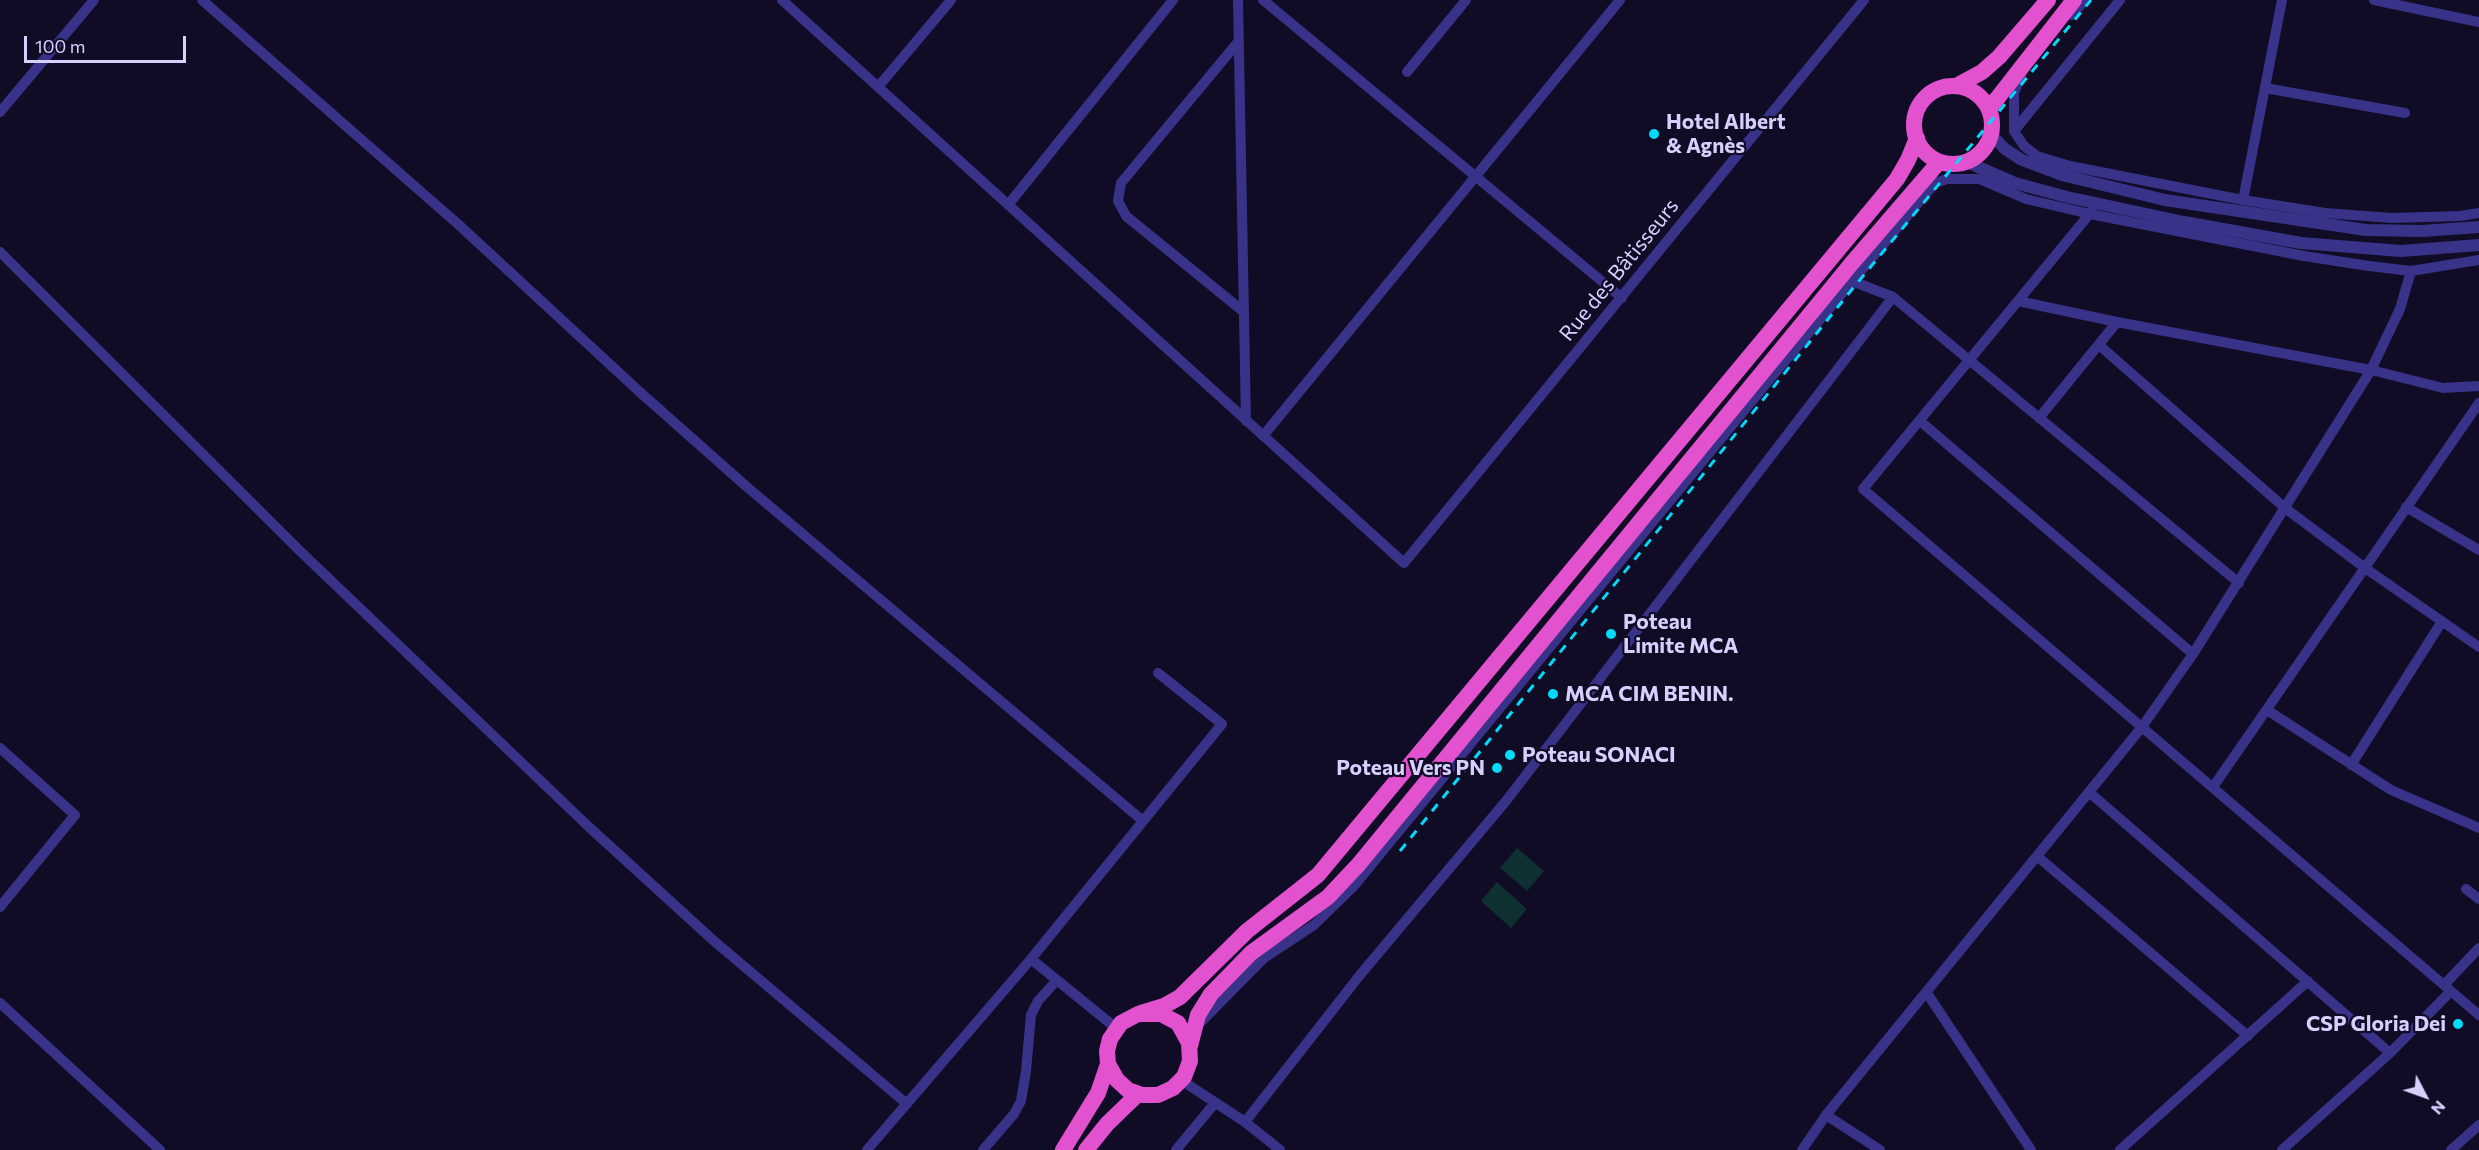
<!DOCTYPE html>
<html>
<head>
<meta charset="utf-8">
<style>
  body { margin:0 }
  #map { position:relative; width:2479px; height:1150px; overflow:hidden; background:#110c25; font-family:Commissioner,sans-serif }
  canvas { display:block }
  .north { position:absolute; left:2395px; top:1066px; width:60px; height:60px; -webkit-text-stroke:4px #110c25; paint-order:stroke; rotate:131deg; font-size:16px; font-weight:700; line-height:24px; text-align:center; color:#d7d0ff }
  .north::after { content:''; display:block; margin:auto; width:21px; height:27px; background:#d7d0ff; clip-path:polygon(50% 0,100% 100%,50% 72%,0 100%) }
  .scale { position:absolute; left:24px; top:36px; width:162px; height:27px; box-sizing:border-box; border:3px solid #d7d0ff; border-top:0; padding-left:8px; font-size:18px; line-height:21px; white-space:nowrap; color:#d7d0ff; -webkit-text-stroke:4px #110c25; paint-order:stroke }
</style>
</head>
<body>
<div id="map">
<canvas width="2479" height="1150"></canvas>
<div class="north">N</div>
<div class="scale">100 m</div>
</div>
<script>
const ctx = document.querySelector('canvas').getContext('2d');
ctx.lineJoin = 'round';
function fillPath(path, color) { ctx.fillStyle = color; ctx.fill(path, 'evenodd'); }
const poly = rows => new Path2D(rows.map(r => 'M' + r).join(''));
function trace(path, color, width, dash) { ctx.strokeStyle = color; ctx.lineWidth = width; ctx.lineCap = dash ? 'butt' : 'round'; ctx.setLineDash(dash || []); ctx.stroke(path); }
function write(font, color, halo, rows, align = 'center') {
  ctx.font = font + ' Commissioner,sans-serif'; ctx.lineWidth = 4.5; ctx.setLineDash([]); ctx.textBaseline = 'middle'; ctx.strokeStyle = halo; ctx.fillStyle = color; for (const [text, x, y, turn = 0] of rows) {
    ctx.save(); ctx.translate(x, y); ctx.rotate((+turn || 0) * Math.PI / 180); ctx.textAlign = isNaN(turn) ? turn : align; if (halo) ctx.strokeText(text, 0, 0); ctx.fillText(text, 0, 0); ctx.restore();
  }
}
fillPath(poly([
  [1517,848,1544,871,1527,891,1500,868],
  [1497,882,1527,909,1511,928,1481,901]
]), '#0e3030');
trace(poly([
  [202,0,459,225,642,394,747,487,1143,821],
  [782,0,1404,563,1864,0],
  [1238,0,1246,421],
  [1263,0,1622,298],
  [2374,0,2479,22],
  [2072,15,2085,0],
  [1238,42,1121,183,1118,201,1126,216,1244,312],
  [1407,72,1466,0],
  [2021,76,2014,93,2014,131,2024,146,2037,156,2070,166,2243,200,2325,213,2392,218,2460,216,2479,213],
  [878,87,951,0],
  [2265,88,2405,113],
  [0,112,94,0],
  [2014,131,2120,0],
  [2243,200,2282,0],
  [1008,205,1173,0],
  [2092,211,1863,489,2479,1015],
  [0,252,300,551,589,827,714,941,907,1104],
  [1852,281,1893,297,2239,583],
  [2018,301,2117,322,2371,370,2443,388,2479,386],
  [2099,345,2285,508,2365,568,2479,647],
  [2039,418,2117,322],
  [1920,421,2193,654],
  [1263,436,1620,0],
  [2406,507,2479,550],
  [2267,710,2391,790,2479,828],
  [0,748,75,815,0,907],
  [2351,765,2441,623],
  [2213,787,2479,403],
  [2089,792,2390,1053],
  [2037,856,2248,1036],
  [2466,889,2479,899],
  [1031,959,1116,1028],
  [2444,985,2479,948],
  [1927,993,2031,1150],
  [0,1003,160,1150],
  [1198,1025,1264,958,1314,925,1353,887,1774,374,1935,183,1947,179,1979,179,2026,199,2090,214,2304,256,2369,266,2411,271,2479,260],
  [1181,1080,1245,1122,1280,1150],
  [1826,1115,1880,1150],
  [1245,1122,1360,975,1506,801,1893,297],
  [867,1150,1031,959,1222,724,1158,673],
  [983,1150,1014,1114,1021,1101,1026,1071,1031,1015,1038,1001,1057,980],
  [1176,1150,1215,1103],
  [1802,1150,1826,1115,2142,727,2193,654,2371,370,2400,309,2411,271],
  [2120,1150,2308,981],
  [2282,1150,2390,1053,2451,991],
  [2451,1150,2479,1125]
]), '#383289', 10);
trace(poly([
  [1991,134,2005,149,2022,160,2062,175,2165,200,2366,230,2422,231,2479,227],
  [1967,162,2015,183,2067,197,2184,222,2301,243,2401,251,2479,245]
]), '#383289', 12);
trace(poly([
  [1956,86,1982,72,1999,57,2048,0],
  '1914 125a39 39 0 1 1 78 0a39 39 0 1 1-78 0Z',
  [1989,109,2074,0],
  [1141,1013,1164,1006,1180,997,1247,931,1318,875,1897,179,1908,160,1917,138],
  [1190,1046,1198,1015,1211,994,1251,953,1328,897,1359,864,1852,263,1939,162],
  [1063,1150,1098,1093,1108,1064,1107,1051,1110,1039,1121,1023,1138,1014,1161,1014,1178,1023,1189,1043,1190,1061,1184,1077,1173,1088,1158,1095,1142,1095,1128,1090,1117,1080,1108,1064],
  [1086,1150,1107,1124,1138,1094]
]), '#e251ce', 16);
trace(poly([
  [1400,851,1849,293,2091,0]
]), '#00dbfb', 3, [9, 8]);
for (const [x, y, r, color] of [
  [1654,134,6,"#00dbfb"],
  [1611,634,6,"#00dbfb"],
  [1553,694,6,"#00dbfb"],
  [1510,755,6,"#00dbfb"],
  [1497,768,6,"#00dbfb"],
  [2458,1024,6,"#00dbfb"]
]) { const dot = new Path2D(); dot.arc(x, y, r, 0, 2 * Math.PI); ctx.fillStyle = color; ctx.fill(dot); trace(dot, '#110c25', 2); }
write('bold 21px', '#d7d0ff', '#110c25', [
  ["Hotel Albert",1666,122],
  ["& Agnès",1666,146],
  ["Poteau",1623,622],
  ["Limite MCA",1623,646],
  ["MCA CIM BENIN.",1565,694],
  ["Poteau SONACI",1522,755],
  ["Poteau Vers PN",1485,768,"right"],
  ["CSP Gloria Dei",2446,1024,"right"]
], 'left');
write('21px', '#d7d0ff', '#110c25', [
  ["Rue des Bâtisseurs",1619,270,-51]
]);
</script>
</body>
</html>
